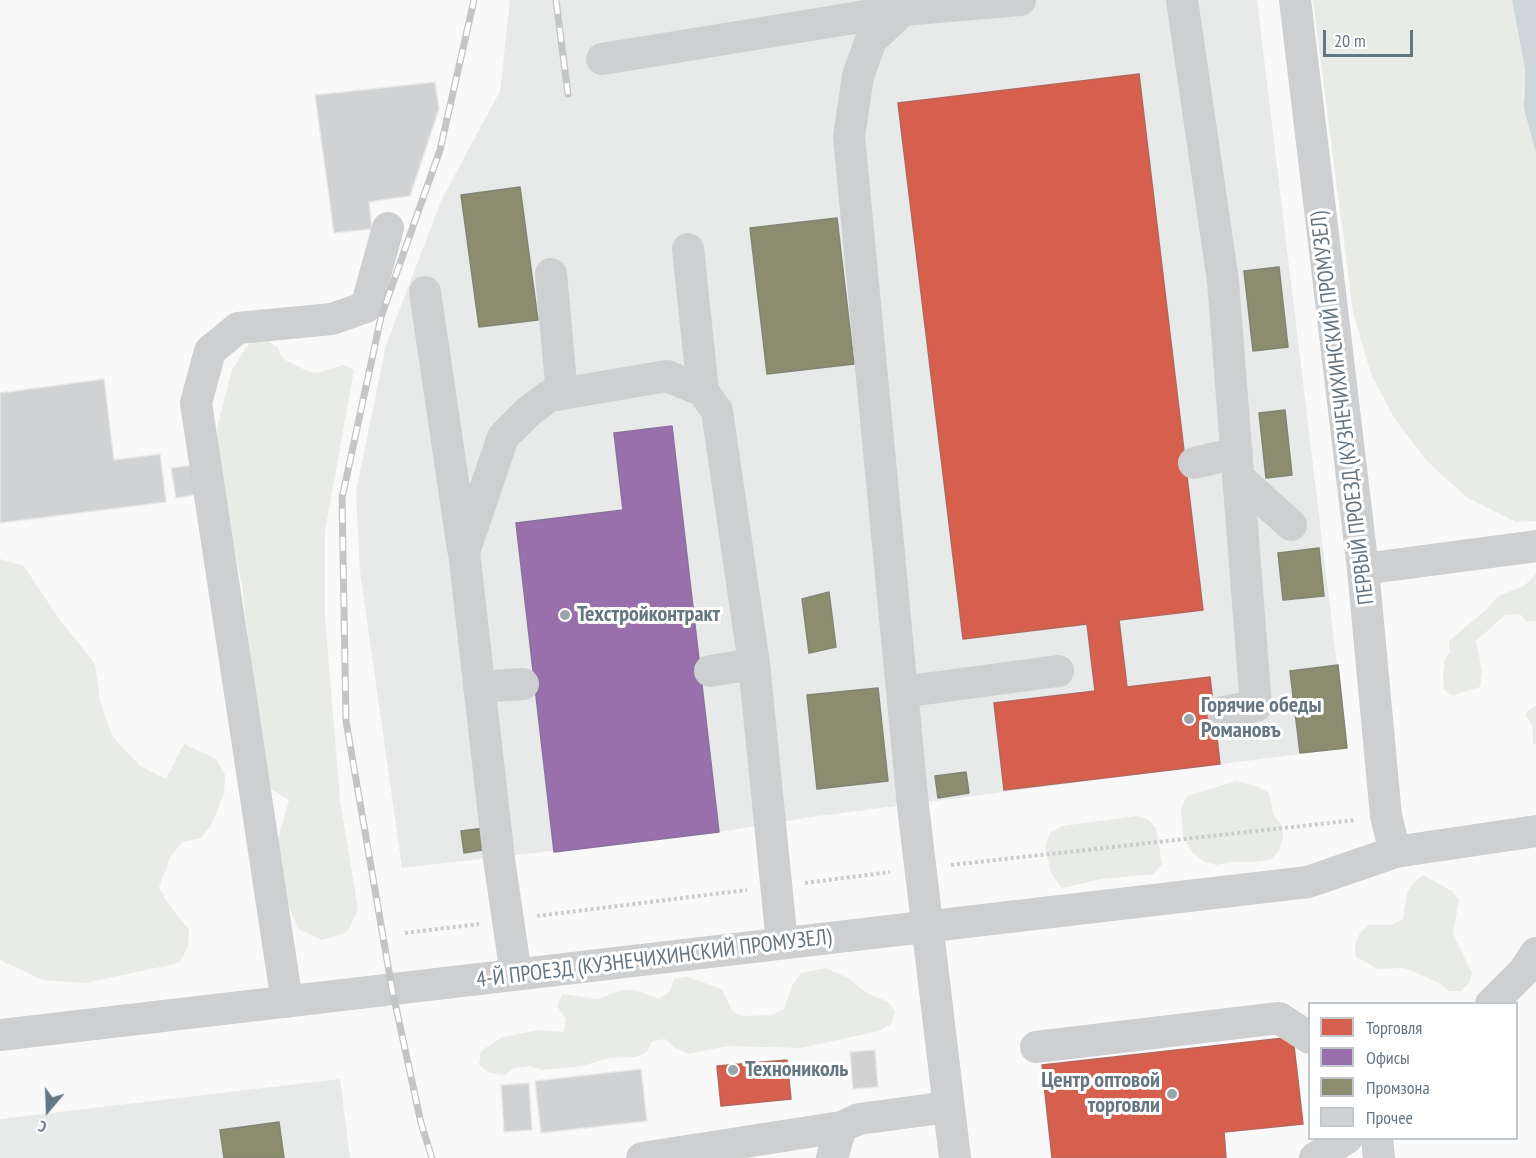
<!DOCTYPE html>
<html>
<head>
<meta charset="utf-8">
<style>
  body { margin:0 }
  #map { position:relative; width:1536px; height:1158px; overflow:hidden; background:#f9f9f9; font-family:"PT Sans Narrow",sans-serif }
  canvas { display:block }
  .legend { position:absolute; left:1308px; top:1002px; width:210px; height:138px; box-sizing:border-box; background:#fff; border:2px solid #c1c8cd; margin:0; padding:8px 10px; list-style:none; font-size:18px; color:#657683 }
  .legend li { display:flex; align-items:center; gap:12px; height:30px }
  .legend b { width:30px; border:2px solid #c1c8cd }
  .north { position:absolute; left:18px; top:1080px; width:60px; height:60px; -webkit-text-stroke:4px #fff; paint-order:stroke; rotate:199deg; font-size:16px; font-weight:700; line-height:24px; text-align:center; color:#657683 }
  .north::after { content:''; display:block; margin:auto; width:21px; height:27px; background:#657683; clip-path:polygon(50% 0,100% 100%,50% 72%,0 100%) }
  .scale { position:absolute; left:1323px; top:30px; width:90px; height:27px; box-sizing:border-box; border:3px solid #657683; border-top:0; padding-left:8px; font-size:18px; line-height:21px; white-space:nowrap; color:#657683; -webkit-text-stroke:4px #fff; paint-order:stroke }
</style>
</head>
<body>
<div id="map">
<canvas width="1536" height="1158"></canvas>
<ul class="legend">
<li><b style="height:16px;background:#d6604d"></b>Торговля</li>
<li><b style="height:16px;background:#9970ab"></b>Офисы</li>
<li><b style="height:16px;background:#8c8c6e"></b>Промзона</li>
<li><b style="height:16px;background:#d0d2d3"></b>Прочее</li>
</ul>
<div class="north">С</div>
<div class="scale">20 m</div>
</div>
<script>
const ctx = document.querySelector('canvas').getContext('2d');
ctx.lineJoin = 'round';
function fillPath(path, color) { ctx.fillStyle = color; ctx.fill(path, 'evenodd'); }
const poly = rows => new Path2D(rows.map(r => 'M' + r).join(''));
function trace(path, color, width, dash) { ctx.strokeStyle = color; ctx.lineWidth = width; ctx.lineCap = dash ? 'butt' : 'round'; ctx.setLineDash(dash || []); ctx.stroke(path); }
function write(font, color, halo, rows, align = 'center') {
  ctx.font = font + ' "PT Sans Narrow",sans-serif'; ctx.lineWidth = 6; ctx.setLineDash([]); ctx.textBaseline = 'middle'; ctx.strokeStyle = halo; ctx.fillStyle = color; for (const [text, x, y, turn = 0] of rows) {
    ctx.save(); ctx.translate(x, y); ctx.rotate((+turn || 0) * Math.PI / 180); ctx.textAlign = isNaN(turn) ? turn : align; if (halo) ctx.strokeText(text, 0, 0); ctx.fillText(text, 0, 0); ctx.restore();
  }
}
fillPath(poly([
  [510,0,1257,0,1347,748,818,816,719,832,402,868,360,571,356,492,386,345,441,201,500,91],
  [340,1079,350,1158,0,1158,0,1119]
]), '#e8e9e9');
fillPath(poly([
  [1313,0,1512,0,1525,69,1523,95,1536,153,1536,521,1516,522,1466,497,1426,460,1394,418,1371,374,1353,312],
  [257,338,268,341,278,348,283,359,305,370,317,373,343,365,354,370,325,531,325,618,340,800,358,910,347,932,322,940,298,929,285,897,278,839,289,800,265,785,242,585,233,542,228,529,216,453,218,424,232,370,246,347],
  [0,559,24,566,57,616,95,664,100,701,112,736,140,766,166,779,184,744,216,759,225,775,224,792,212,824,201,838,182,842,171,856,159,887,167,902,189,930,188,947,179,963,85,983,43,980,0,960],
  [1536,574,1536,621,1527,622,1520,614,1505,615,1476,641,1482,670,1480,687,1453,695,1448,693,1444,689,1443,675,1445,659,1450,652,1449,641,1487,609,1498,596,1524,586],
  [1536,706,1536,743,1533,744,1533,727,1526,715,1528,710],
  [1236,781,1258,787,1269,793,1274,816,1282,825,1283,839,1279,851,1270,860,1256,862,1230,862,1216,865,1203,861,1192,852,1183,837,1181,808,1187,796],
  [1137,816,1149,820,1156,828,1162,864,1154,874,1102,879,1062,888,1051,873,1045,846,1051,832,1063,826],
  [1423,875,1452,891,1459,900,1453,934,1472,973,1469,983,1461,991,1449,991,1439,983,1415,972,1403,968,1378,969,1356,957,1355,945,1360,933,1369,925,1392,925,1403,919,1407,893,1413,883],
  [826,968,848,978,867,993,888,1002,895,1012,891,1024,879,1031,801,1048,728,1046,688,1054,675,1048,665,1039,652,1041,647,1052,635,1057,609,1058,582,1066,542,1070,529,1066,515,1068,504,1075,490,1073,479,1065,481,1051,502,1037,540,1030,564,1032,566,1019,557,1006,562,994,598,999,622,990,636,990,659,999,669,992,674,979,687,977,722,989,733,1012,744,1016,772,1015,784,1009,793,984,801,973]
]), '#e8ebe6');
fillPath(poly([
  [1512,0,1536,0,1536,153,1524,108,1525,69]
]), '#ced6d9');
const shops = poly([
  [1139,74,1203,610,1119,620,1127,687,1210,677,1220,764,1004,790,994,703,1095,691,1087,624,963,639,898,103,1139,74],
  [1293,1037,1303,1124,1224,1132,1226,1158,1052,1158,1042,1065,1293,1037],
  [787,1060,791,1099,721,1106,717,1066,787,1060]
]);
fillPath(shops, '#d6604d');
trace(shops, '#b4675d', 1.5);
const offices = poly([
  [672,426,719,832,554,852,516,523,623,510,614,433,672,426]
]);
fillPath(offices, '#9970ab');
trace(offices, '#89729f', 1.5);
const industry = poly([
  [520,187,538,320,479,327,461,195,520,187],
  [837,218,854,364,767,374,750,228,837,218],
  [1279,267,1288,347,1253,351,1244,271,1279,267],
  [1285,410,1292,475,1266,478,1259,413,1285,410],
  [1319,548,1324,596,1283,600,1278,553,1319,548],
  [829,592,836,647,809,653,802,599,829,592],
  [1338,665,1347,748,1300,753,1290,671,1338,665],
  [878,688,888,781,817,789,807,695,878,688],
  [966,772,969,793,938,798,935,776,966,772],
  [485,828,488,849,464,853,461,831,485,828],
  [279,1122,284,1158,224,1158,220,1130,279,1122]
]);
fillPath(industry, '#8c8c6e');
trace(industry, '#808574', 1.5);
const building = poly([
  [435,82,439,109,410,196,369,202,372,229,334,233,315,95,435,82],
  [104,379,114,460,160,454,166,502,0,523,0,393,104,379],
  [194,465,199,494,176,498,171,468,194,465],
  [875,1050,878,1087,853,1089,850,1052,875,1050],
  [641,1069,647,1121,541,1133,535,1081,641,1069],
  [529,1083,532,1130,504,1132,501,1085,529,1083]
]);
fillPath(building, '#d0d2d3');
trace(building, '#e8e8e8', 1.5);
trace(poly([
  [951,865,1355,820],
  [805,883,890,872],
  [537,916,747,890],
  [405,933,479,924]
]), '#cbcccd', 4, [3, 3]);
trace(poly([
  [1182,0,1223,281,1256,706,1223,712],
  [602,59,903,10],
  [688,249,703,391],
  [551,274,562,394],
  [425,292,463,549],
  [1194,463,1237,453],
  [1239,478,1291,525],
  [1363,569,1536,546],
  [710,671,754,664],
  [479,687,523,684],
  [902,692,1058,671],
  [1395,852,1536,831],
  [516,975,499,859,464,552,503,437,528,412,549,396,667,376,703,391,717,411,754,664,782,943],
  [287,1002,196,403,210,351,238,328,332,319,366,307,388,228],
  [1491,1004,1524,971,1536,953],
  [0,1035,1308,882,1395,852,1386,816,1363,569,1295,0],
  [1036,1047,1279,1018,1310,1038],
  [1377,1138,1379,1158],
  [642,1158,841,1127],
  [832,1158,841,1127,859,1119,948,1107],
  [955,1158,913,806,849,137,858,76,871,40,903,10,1020,0],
  [1315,1158,1347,1138]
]), '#cecfd0', 32);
const rail = poly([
  [556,0,568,94],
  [432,1158,421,1123,392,989,346,721,342,498,381,317,440,150,474,0]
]);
trace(rail, '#c3c5c6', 7);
trace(rail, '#fff', 4.5, [14]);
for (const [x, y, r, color] of [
  [565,615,6,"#99a4ac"],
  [1189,719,6,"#99a4ac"],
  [733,1070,6,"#99a4ac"],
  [1172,1094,6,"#99a4ac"]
]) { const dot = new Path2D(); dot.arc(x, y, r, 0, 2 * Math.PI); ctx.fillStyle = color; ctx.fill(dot); trace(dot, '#fff', 2); }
write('22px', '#657683', '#fff', [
  ["ПЕРВЫЙ ПРОЕЗД (КУЗНЕЧИХИНСКИЙ ПРОМУЗЕЛ)",1343,408,-97],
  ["4-Й ПРОЕЗД (КУЗНЕЧИХИНСКИЙ ПРОМУЗЕЛ)",654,959,-7]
]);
write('bold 22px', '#657683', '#fff', [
  ["Техстройконтракт",577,615],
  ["Горячие обеды",1201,706],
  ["Романовъ",1201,731],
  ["Технониколь",745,1070],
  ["Центр оптовой",1160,1081,"right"],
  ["торговли",1160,1106,"right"]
], 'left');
</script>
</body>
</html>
